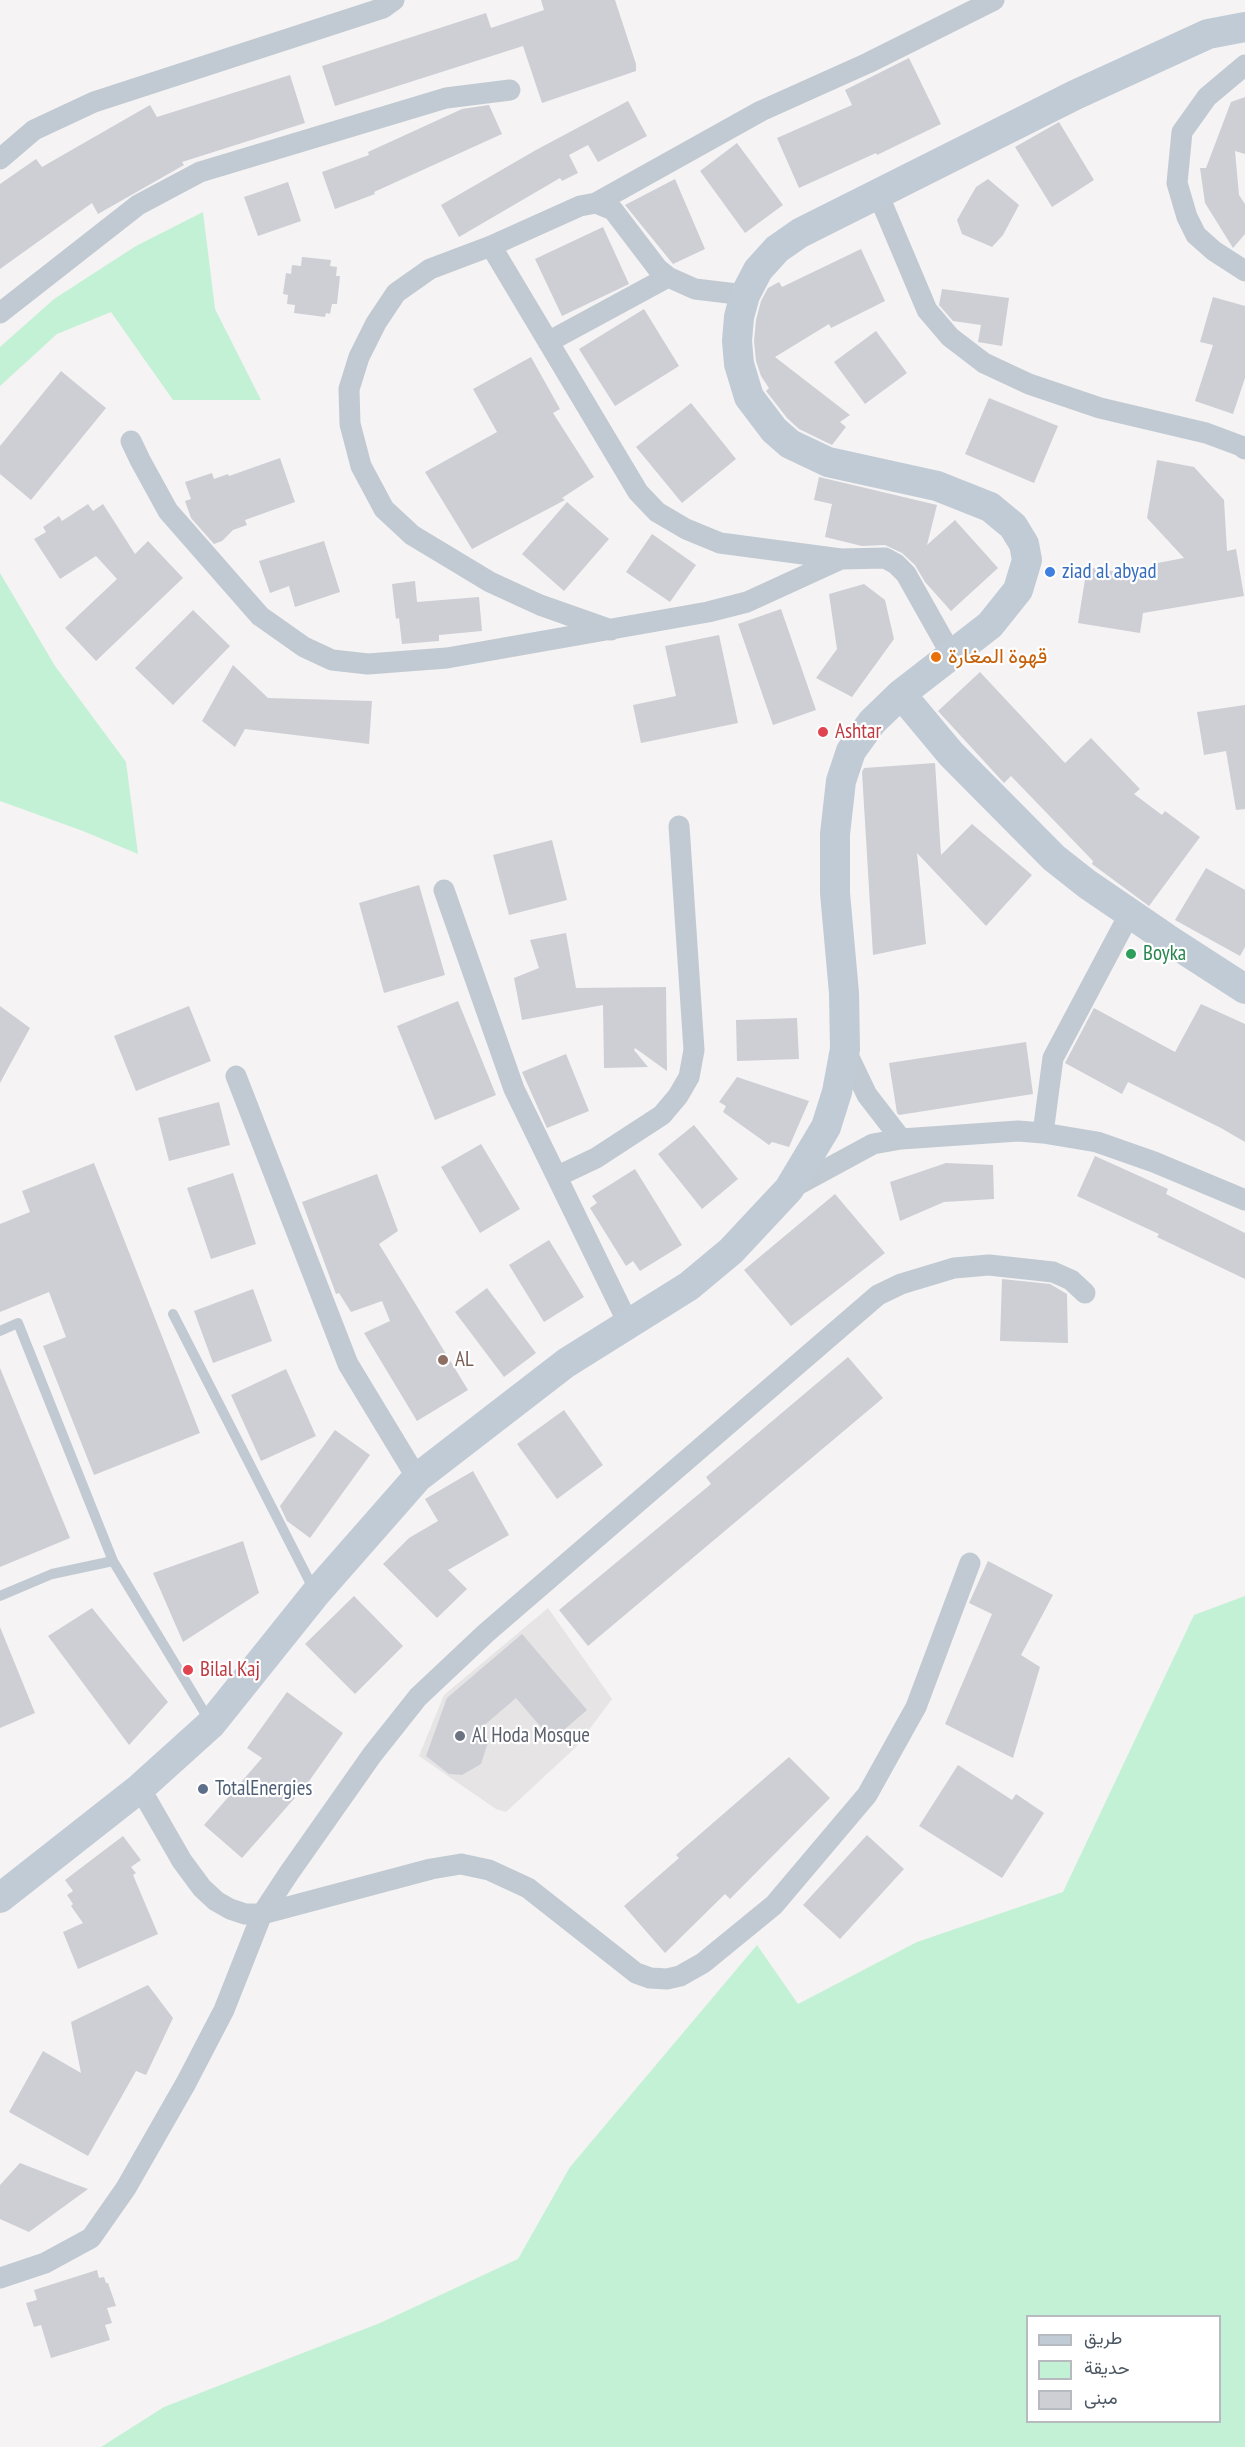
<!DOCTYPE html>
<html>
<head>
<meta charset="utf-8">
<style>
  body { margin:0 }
  #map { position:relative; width:1245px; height:2447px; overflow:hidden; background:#f5f3f3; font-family:"PT Sans Narrow",Vazirmatn,sans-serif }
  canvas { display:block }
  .legend { position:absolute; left:1026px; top:2315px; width:195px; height:108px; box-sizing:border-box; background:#fff; border:2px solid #b7bbc0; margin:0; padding:8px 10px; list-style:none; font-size:18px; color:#4a5661 }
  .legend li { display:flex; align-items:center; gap:12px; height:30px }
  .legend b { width:30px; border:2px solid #b7bbc0 }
</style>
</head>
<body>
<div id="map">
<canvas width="1245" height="2447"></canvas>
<ul class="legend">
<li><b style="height:8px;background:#c1cbd6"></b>طريق</li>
<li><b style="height:16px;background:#c3f1d5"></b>حديقة</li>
<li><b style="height:16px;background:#cdcfd5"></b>مبنى</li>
</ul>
</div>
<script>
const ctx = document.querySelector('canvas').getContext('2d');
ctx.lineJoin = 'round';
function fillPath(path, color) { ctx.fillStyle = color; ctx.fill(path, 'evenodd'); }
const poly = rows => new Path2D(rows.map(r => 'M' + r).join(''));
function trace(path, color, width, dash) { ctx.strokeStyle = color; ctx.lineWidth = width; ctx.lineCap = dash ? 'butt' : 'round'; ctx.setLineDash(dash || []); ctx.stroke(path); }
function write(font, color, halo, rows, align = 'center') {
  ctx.font = font + ' "PT Sans Narrow",Vazirmatn,sans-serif'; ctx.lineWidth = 4.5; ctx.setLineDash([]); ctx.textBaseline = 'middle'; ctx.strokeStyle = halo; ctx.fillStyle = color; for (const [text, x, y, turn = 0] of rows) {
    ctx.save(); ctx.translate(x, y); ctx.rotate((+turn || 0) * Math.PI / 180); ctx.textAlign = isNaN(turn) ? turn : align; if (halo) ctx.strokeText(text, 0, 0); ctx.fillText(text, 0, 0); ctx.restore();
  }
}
fillPath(poly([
  [548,1608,612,1699,576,1747,506,1812,496,1809,419,1756,444,1695]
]), '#e6e4e5');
fillPath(poly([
  [203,212,215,309,261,400,173,400,111,312,57,334,0,386,0,347,54,299,136,246],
  [0,573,55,666,126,762,138,854,83,831,0,801],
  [1245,1596,1245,2447,101,2447,164,2407,380,2323,518,2259,570,2167,757,1945,798,2004,917,1942,1063,1892,1194,1615],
  [1028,2316,1220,2316,1220,2422,1028,2422]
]), '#c3f1d5');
fillPath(poly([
  [541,0,615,0,636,64,636,71,542,103,523,46,335,106,322,66,486,13,491,28,544,10],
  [909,58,941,124,877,155,876,153,799,188,777,138,852,105,845,90],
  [290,75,305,123,182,162,184,165,98,214,92,203,0,269,0,184,36,159,42,167,150,105,157,117],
  [1245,97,1245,154,1235,151,1239,195,1245,204,1245,234,1233,248,1205,203,1200,168,1206,168,1231,102],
  [628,101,647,136,598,162,588,145,569,155,578,173,562,181,560,178,459,237,441,205,536,150],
  [489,105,502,134,374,192,375,194,335,209,322,172,369,155,368,152,462,109],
  [1059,122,1094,180,1052,207,1015,147],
  [737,143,783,205,745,233,700,171],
  [675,179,705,249,673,264,625,205],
  [988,179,1019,205,1003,235,992,247,962,234,957,220,976,187],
  [288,182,301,221,258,236,244,197],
  [603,227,629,284,562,316,535,259],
  [861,249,885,301,831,328,829,324,775,357,850,415,840,422,846,427,832,445,799,429,787,418,766,391,769,388,761,376,756,361,754,341,756,320,761,301,768,288,779,282,782,287],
  [302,257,331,260,330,266,337,267,336,276,340,276,337,304,332,304,330,314,326,313,325,317,294,313,295,305,287,304,288,295,283,294,286,273,291,274,292,265,301,266],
  [942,289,1009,298,1002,346,978,342,981,325,953,321,939,305],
  [1213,297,1245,306,1245,378,1233,414,1195,401,1213,345,1200,342],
  [644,309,679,366,615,406,579,349],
  [876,331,907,373,865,404,834,362],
  [531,357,560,409,553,413,594,477,562,498,565,500,472,549,425,472,497,432,473,389],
  [61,371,106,408,31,500,0,474,0,446],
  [989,398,1058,426,1034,483,965,454],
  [691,403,736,459,682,503,636,447],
  [280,458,295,502,245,520,247,525,233,530,222,541,214,544,191,518,185,501,191,499,185,482,212,473,214,479,228,474,229,476],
  [1157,460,1194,467,1224,500,1227,551,1236,549,1244,596,1143,613,1140,633,1078,623,1087,567,1155,578,1152,564,1184,558,1147,518],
  [819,477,937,505,927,545,955,520,998,568,951,611,925,582,915,565,902,553,885,545,862,546,825,537,832,504,814,500],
  [567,502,609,539,564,591,522,554],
  [88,504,93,511,103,504,135,554,148,541,183,578,96,661,65,628,117,579,96,556,60,579,34,539,46,532,43,527,59,516,62,521],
  [652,534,696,565,670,602,626,572],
  [324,541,340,592,295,607,289,586,270,593,259,561],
  [415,581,417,602,479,597,482,631,439,635,439,641,402,644,399,618,396,619,392,584],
  [864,584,885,600,894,639,852,697,816,678,837,649,829,594],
  [781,609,816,710,773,725,738,624],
  [193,610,230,646,173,705,135,668],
  [719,635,738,723,641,743,633,705,676,696,665,646],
  [233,665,268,698,372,701,369,744,245,729,235,747,202,721],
  [980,672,1065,763,1091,738,1140,789,1134,794,1162,815,1165,811,1200,837,1149,906,1092,864,1093,861,1011,776,1004,783,938,711],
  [1245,705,1245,809,1236,810,1226,751,1204,755,1197,712],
  [935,763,941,855,972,824,1032,875,986,926,917,853,926,944,873,955,862,772,864,768],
  [552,840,567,900,509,915,493,855],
  [1206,868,1245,890,1245,947,1240,956,1175,920],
  [419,885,445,975,384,993,359,903],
  [566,933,576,988,666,987,667,1071,635,1048,634,1050,648,1067,604,1068,603,1005,522,1020,514,978,539,968,530,940],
  [458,1001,496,1095,435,1120,397,1026],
  [1201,1004,1245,1024,1245,1142,1221,1128,1128,1082,1122,1094,1065,1063,1094,1008,1175,1052],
  [0,1006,30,1028,0,1083],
  [189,1006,211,1061,136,1091,114,1036],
  [797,1018,799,1059,737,1061,736,1020],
  [1026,1042,1033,1094,899,1115,897,1113,889,1063],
  [566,1054,589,1111,547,1128,522,1072],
  [737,1077,809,1101,789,1147,772,1142,769,1145,723,1112,726,1106,719,1102],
  [219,1102,230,1145,169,1161,158,1118],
  [694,1125,738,1179,702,1209,658,1154],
  [481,1144,520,1209,480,1233,441,1167],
  [1095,1156,1168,1189,1166,1194,1245,1233,1245,1279,1157,1237,1159,1234,1077,1196],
  [94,1163,200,1433,94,1475,43,1346,66,1337,49,1292,0,1312,0,1224,30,1212,22,1191],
  [946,1163,993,1165,994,1199,944,1202,900,1221,890,1182],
  [635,1169,682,1245,640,1271,633,1261,626,1266,590,1208,597,1203,592,1196],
  [233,1173,256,1244,211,1259,187,1188],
  [377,1174,398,1231,379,1244,468,1390,417,1421,364,1333,390,1321,382,1301,351,1312,339,1293,336,1294,302,1202],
  [835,1194,885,1253,791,1326,744,1270],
  [549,1240,584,1297,544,1322,509,1265],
  [1002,1279,1050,1284,1067,1294,1068,1343,1000,1341],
  [487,1288,536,1353,504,1377,455,1312],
  [253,1289,272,1341,213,1363,194,1311],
  [848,1357,883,1398,588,1646,559,1610,711,1484,706,1477],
  [0,1368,70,1538,0,1567],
  [286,1369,316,1436,261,1461,231,1395],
  [564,1410,603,1465,557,1499,517,1444],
  [335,1430,370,1455,310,1538,287,1521,280,1506],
  [473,1471,509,1535,448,1570,467,1589,437,1618,383,1564,409,1538,438,1521,425,1499],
  [243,1541,259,1593,183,1642,153,1573],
  [988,1561,1053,1595,1021,1655,1040,1667,1013,1758,945,1724,992,1614,969,1603],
  [354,1596,403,1646,355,1694,305,1644],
  [92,1608,168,1702,129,1745,48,1636],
  [0,1627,35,1713,0,1728],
  [522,1634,587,1710,552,1740,516,1698,481,1728,489,1739,481,1764,462,1775,449,1774,426,1756,447,1698],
  [287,1692,343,1733,307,1784,242,1858,204,1825,262,1758,247,1748],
  [789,1757,830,1798,730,1899,725,1894,665,1953,624,1906,679,1858,676,1855],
  [958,1765,1012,1800,1016,1794,1044,1813,1002,1878,919,1826],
  [867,1835,904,1869,840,1939,803,1905],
  [123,1836,141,1860,131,1867,136,1873,133,1875,158,1934,78,1969,63,1932,83,1923,71,1906,73,1904,67,1895,73,1891,65,1880],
  [148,1985,173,2018,146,2075,136,2071,88,2156,9,2112,43,2051,81,2073,71,2022],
  [20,2163,69,2182,88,2189,29,2232,0,2219,0,2185],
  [97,2270,99,2278,104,2277,106,2283,108,2283,116,2306,107,2308,112,2323,105,2325,110,2340,51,2358,41,2325,34,2327,26,2303,37,2300,34,2290]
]), '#cdcfd5');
trace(poly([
  [173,1314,314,1590],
  [0,1331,18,1323,113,1561,209,1720],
  [0,1596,52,1574,113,1561]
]), '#c1cad2', 10);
trace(poly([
  [1245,65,1207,97,1182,132,1177,183,1187,217,1196,235,1214,251,1245,271],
  [0,159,34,130,94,102,383,8,394,0],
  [878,194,927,310,950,337,984,363,1029,384,1100,408,1206,433,1241,446,1245,449],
  [596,203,761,111,868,63,994,0],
  [491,246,580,206,596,203,613,210,658,269,668,277,695,289,745,295],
  [0,313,138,205,200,172,446,98,510,90],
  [548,342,668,277],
  [131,441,140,460,168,511,260,616,304,647,332,660,368,664,447,658,708,612,747,602,841,559],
  [611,630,540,605,490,582,412,535,384,509,361,466,350,424,349,389,359,357,376,323,396,293,430,269,491,246,638,492,657,512,686,529,720,543,841,559,885,558,896,564,906,574,951,654],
  [444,890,514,1089,628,1323],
  [845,1049,867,1095,901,1139],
  [236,1076,348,1364,417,1478],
  [1043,1133,1053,1058,1130,913],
  [558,1176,596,1158,662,1115,678,1096,689,1077,694,1050,679,826],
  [790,1189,873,1144,901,1139,1018,1131,1043,1133,1097,1142,1154,1162,1245,1200],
  [140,1788,182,1861,202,1888,216,1901,230,1909,245,1914,262,1914,431,1869,461,1864,489,1870,528,1888,636,1973,650,1978,667,1979,680,1976,703,1963,774,1905,867,1795,916,1707,970,1563],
  [0,2278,45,2263,91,2238,126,2188,186,2083,224,2010,262,1914,289,1873,372,1755,418,1697,486,1633,878,1295,901,1284,954,1268,989,1265,1053,1272,1071,1280,1085,1293]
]), '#c1cad2', 21);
trace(poly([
  [901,694,951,754,1054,858,1087,884,1166,938,1245,989],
  [0,1898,140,1788,211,1724,316,1593,417,1478,566,1363,689,1286,731,1251,789,1189,826,1127,837,1092,845,1049,844,993,835,893,835,834,841,781,851,751,872,722,901,694,990,625,1018,590,1027,560,1024,544,1013,526,990,507,937,486,828,462,790,444,774,430,749,397,739,364,737,341,739,317,745,295,758,270,777,249,800,233,1075,95,1208,34,1245,27]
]), '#c1cbd6', 30);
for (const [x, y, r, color] of [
  [1050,572,6,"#3f7fe0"],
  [936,657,6,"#e8710a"],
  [823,732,6,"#e0444e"],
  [1131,954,6,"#2e9e5b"],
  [443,1360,6,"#8d6e63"],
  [188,1670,6,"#e0444e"],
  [460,1736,6,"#6b7280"],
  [203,1789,6,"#5c6f8a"]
]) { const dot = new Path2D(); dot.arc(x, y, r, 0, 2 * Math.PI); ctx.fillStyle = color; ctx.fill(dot); trace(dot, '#fff', 2); }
write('21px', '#366cbe', '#fff', [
  ["ziad al abyad",1062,572]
], 'left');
write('21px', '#c56008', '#fff', [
  ["قهوة المغارة",948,657]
], 'left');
write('21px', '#be3a42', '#fff', [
  ["Ashtar",835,732],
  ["Bilal Kaj",200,1670]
], 'left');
write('21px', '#27864d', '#fff', [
  ["Boyka",1143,954]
], 'left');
write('21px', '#785e54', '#fff', [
  ["AL",455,1360]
], 'left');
write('21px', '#5b616d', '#fff', [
  ["Al Hoda Mosque",472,1736]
], 'left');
write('21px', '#4e5e75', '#fff', [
  ["TotalEnergies",215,1789]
], 'left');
</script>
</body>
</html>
